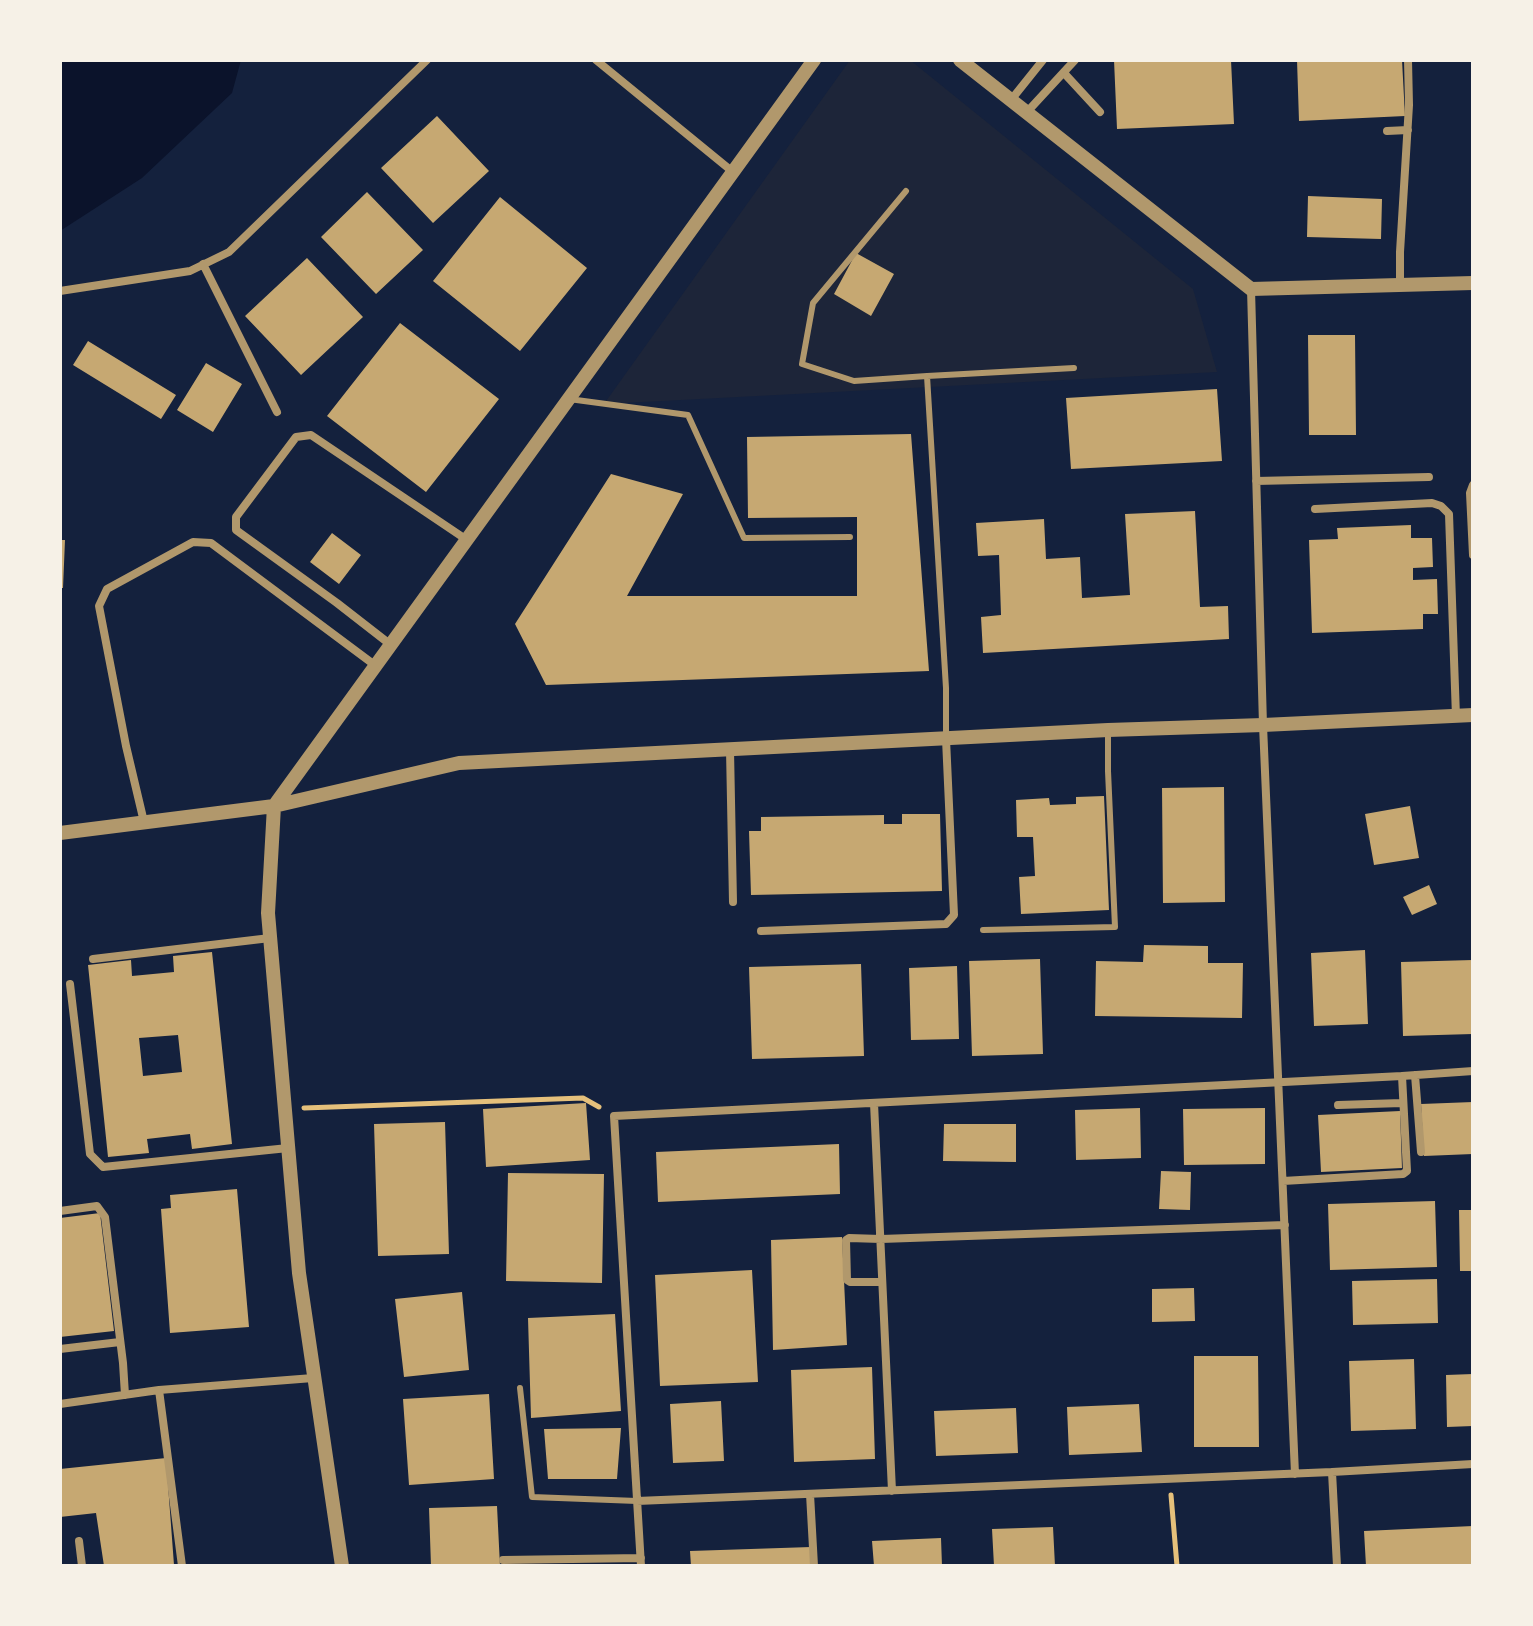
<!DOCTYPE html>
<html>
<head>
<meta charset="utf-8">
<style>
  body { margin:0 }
  #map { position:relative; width:1533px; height:1626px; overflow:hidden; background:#14213d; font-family:Helvetica,sans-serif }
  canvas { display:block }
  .frame { position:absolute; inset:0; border:62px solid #f6f1e7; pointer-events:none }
</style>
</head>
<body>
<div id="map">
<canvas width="1533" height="1626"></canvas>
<div class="frame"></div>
</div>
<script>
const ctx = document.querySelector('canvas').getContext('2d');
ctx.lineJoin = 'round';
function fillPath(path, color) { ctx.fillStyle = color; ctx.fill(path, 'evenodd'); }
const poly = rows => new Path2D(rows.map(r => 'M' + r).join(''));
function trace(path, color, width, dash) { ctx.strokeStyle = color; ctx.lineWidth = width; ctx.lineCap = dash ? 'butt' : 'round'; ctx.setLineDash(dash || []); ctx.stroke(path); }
fillPath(poly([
  [850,60,910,60,1193,289,1217,372,604,404]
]), '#1d2539');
fillPath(poly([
  [60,60,241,60,232,93,142,178,60,231]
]), '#0b132b');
fillPath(poly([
  [1114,60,1231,60,1234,124,1117,129],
  [1297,60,1402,60,1405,116,1299,121],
  [437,116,489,171,433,223,381,168],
  [367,192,423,250,376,294,321,237],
  [1308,196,1382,199,1381,239,1307,237],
  [500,197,587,268,520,351,433,281],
  [856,253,894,274,871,316,834,294],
  [307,258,363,317,301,375,245,316],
  [400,323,499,399,426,492,327,416],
  [1308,335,1355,335,1356,435,1309,435],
  [88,341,176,395,161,419,73,365],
  [206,363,242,384,213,432,177,410],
  [1217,389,1222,461,1071,469,1066,398],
  [911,434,929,671,546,685,515,624,611,474,683,494,627,596,857,596,857,517,748,518,747,437],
  [1195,511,1200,607,1228,606,1229,639,983,653,981,617,1001,615,999,555,978,556,976,523,1044,519,1046,559,1080,557,1082,598,1130,595,1125,514],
  [1411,525,1411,538,1432,538,1433,567,1413,568,1413,580,1437,579,1438,614,1423,614,1423,629,1312,633,1309,540,1338,539,1337,528],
  [332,533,361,555,339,584,310,562],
  [60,540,65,540,63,588,60,588],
  [1224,787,1225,902,1163,903,1162,788],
  [1104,796,1109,910,1021,914,1019,877,1035,876,1033,837,1017,837,1016,800,1049,798,1050,805,1076,804,1076,797],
  [1410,806,1419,858,1374,865,1365,814],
  [902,814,940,814,942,891,751,895,749,831,761,831,761,817,884,815,884,824,902,824],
  [1429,885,1437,904,1412,915,1403,897],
  [1144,945,1208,946,1208,963,1243,963,1242,1018,1095,1016,1096,961,1143,962],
  [1365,950,1368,1024,1314,1026,1311,953],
  [212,952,232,1144,192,1149,190,1134,147,1139,149,1153,108,1157,88,965,131,960,132,976,174,972,173,956],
  [178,1035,182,1072,143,1076,139,1038],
  [1040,959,1043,1054,972,1056,969,961],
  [1473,960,1473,1034,1403,1036,1401,962],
  [861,964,864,1056,752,1059,749,967],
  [957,966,959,1039,911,1040,909,968],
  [1473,1102,1473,1154,1424,1156,1421,1104],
  [586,1103,590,1160,486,1167,483,1109],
  [1140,1108,1141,1158,1076,1160,1075,1110],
  [1265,1108,1265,1164,1184,1165,1183,1109],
  [1400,1111,1402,1168,1321,1172,1318,1115],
  [445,1122,449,1254,378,1256,374,1124],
  [944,1124,1016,1124,1016,1162,943,1161],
  [839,1144,840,1194,658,1202,656,1152],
  [1161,1171,1191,1172,1190,1210,1159,1209],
  [508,1173,604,1174,602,1283,506,1281],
  [237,1189,249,1327,170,1333,161,1209,171,1208,170,1195],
  [1435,1201,1437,1267,1330,1270,1328,1204],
  [1459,1210,1473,1210,1473,1271,1460,1271],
  [100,1213,114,1331,60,1337,60,1218],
  [842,1237,847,1345,773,1350,771,1240],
  [752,1270,758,1382,660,1386,655,1275],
  [1437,1279,1438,1323,1353,1325,1352,1281],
  [1194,1288,1195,1321,1152,1322,1152,1289],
  [462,1292,469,1370,404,1377,395,1299],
  [615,1314,621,1411,531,1418,528,1318],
  [1194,1356,1258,1356,1259,1447,1194,1447],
  [1414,1359,1416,1429,1351,1431,1349,1361],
  [872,1367,875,1459,794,1462,791,1370],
  [1473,1374,1473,1426,1447,1427,1446,1375],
  [489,1394,494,1479,409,1485,403,1399],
  [721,1401,724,1461,673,1463,670,1404],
  [1139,1404,1142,1452,1069,1455,1067,1407],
  [1016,1408,1018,1453,936,1456,934,1411],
  [621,1428,617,1479,548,1479,544,1429],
  [166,1458,174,1565,104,1566,96,1513,60,1517,60,1469],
  [497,1506,500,1566,431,1566,429,1508],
  [1473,1526,1473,1566,1366,1566,1364,1531],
  [1053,1527,1055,1566,994,1566,992,1529],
  [941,1538,942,1566,874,1566,872,1541],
  [811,1547,812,1566,691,1566,690,1551]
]), '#c6a872');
trace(poly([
  [304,1108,583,1098,599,1107],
  [1171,1495,1177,1566]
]), '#e5c07b', 5);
trace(poly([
  [906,191,813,303,802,364,854,381,927,376],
  [569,399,688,415,744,538,850,537],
  [946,739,946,688,927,376,1074,368],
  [983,930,1115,927,1108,771,1108,730],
  [520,1388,532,1497,637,1501]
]), '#b1986c', 6);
trace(poly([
  [596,60,733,172],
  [1064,73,1100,112],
  [1011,100,1043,60],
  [1027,112,1075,60],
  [1387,131,1408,130],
  [203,264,277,412],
  [1400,285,1400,252,1409,105,1408,60],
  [1251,289,1263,725,1295,1474],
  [60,291,190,271,229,252,427,60],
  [1256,481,1429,477],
  [1473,485,1470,493,1473,555],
  [1315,509,1432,503,1441,506,1449,514,1456,717],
  [391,645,337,603,236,530,236,517,296,437,311,435,467,540],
  [730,750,733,902],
  [144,822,126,746,99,606,107,589,193,542,211,543,376,666],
  [761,931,946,924,954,915,946,739],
  [93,959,270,938],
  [70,984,90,1154,103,1167,288,1148],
  [1415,1075,1421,1152],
  [874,1103,892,1491],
  [1338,1105,1402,1103],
  [1283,1181,1403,1174,1407,1171,1402,1076],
  [60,1211,97,1206,105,1217,123,1363,125,1395],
  [882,1282,850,1282,847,1280,846,1240,849,1238,881,1239,1285,1225],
  [60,1349,120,1342],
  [159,1390,182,1566],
  [60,1404,159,1390,313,1378],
  [1332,1472,1337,1566],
  [810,1494,814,1566],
  [637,1501,1332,1472,1473,1464],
  [79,1541,82,1566],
  [503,1560,641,1558],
  [641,1566,614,1116,1402,1076,1473,1071]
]), '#b1986c', 8);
trace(poly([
  [960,60,1251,289,1473,283],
  [60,833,274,806,459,763,1108,730,1263,725,1473,715],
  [342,1566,299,1273,268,913,274,806,814,60]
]), '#b1986c', 14);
</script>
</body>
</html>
